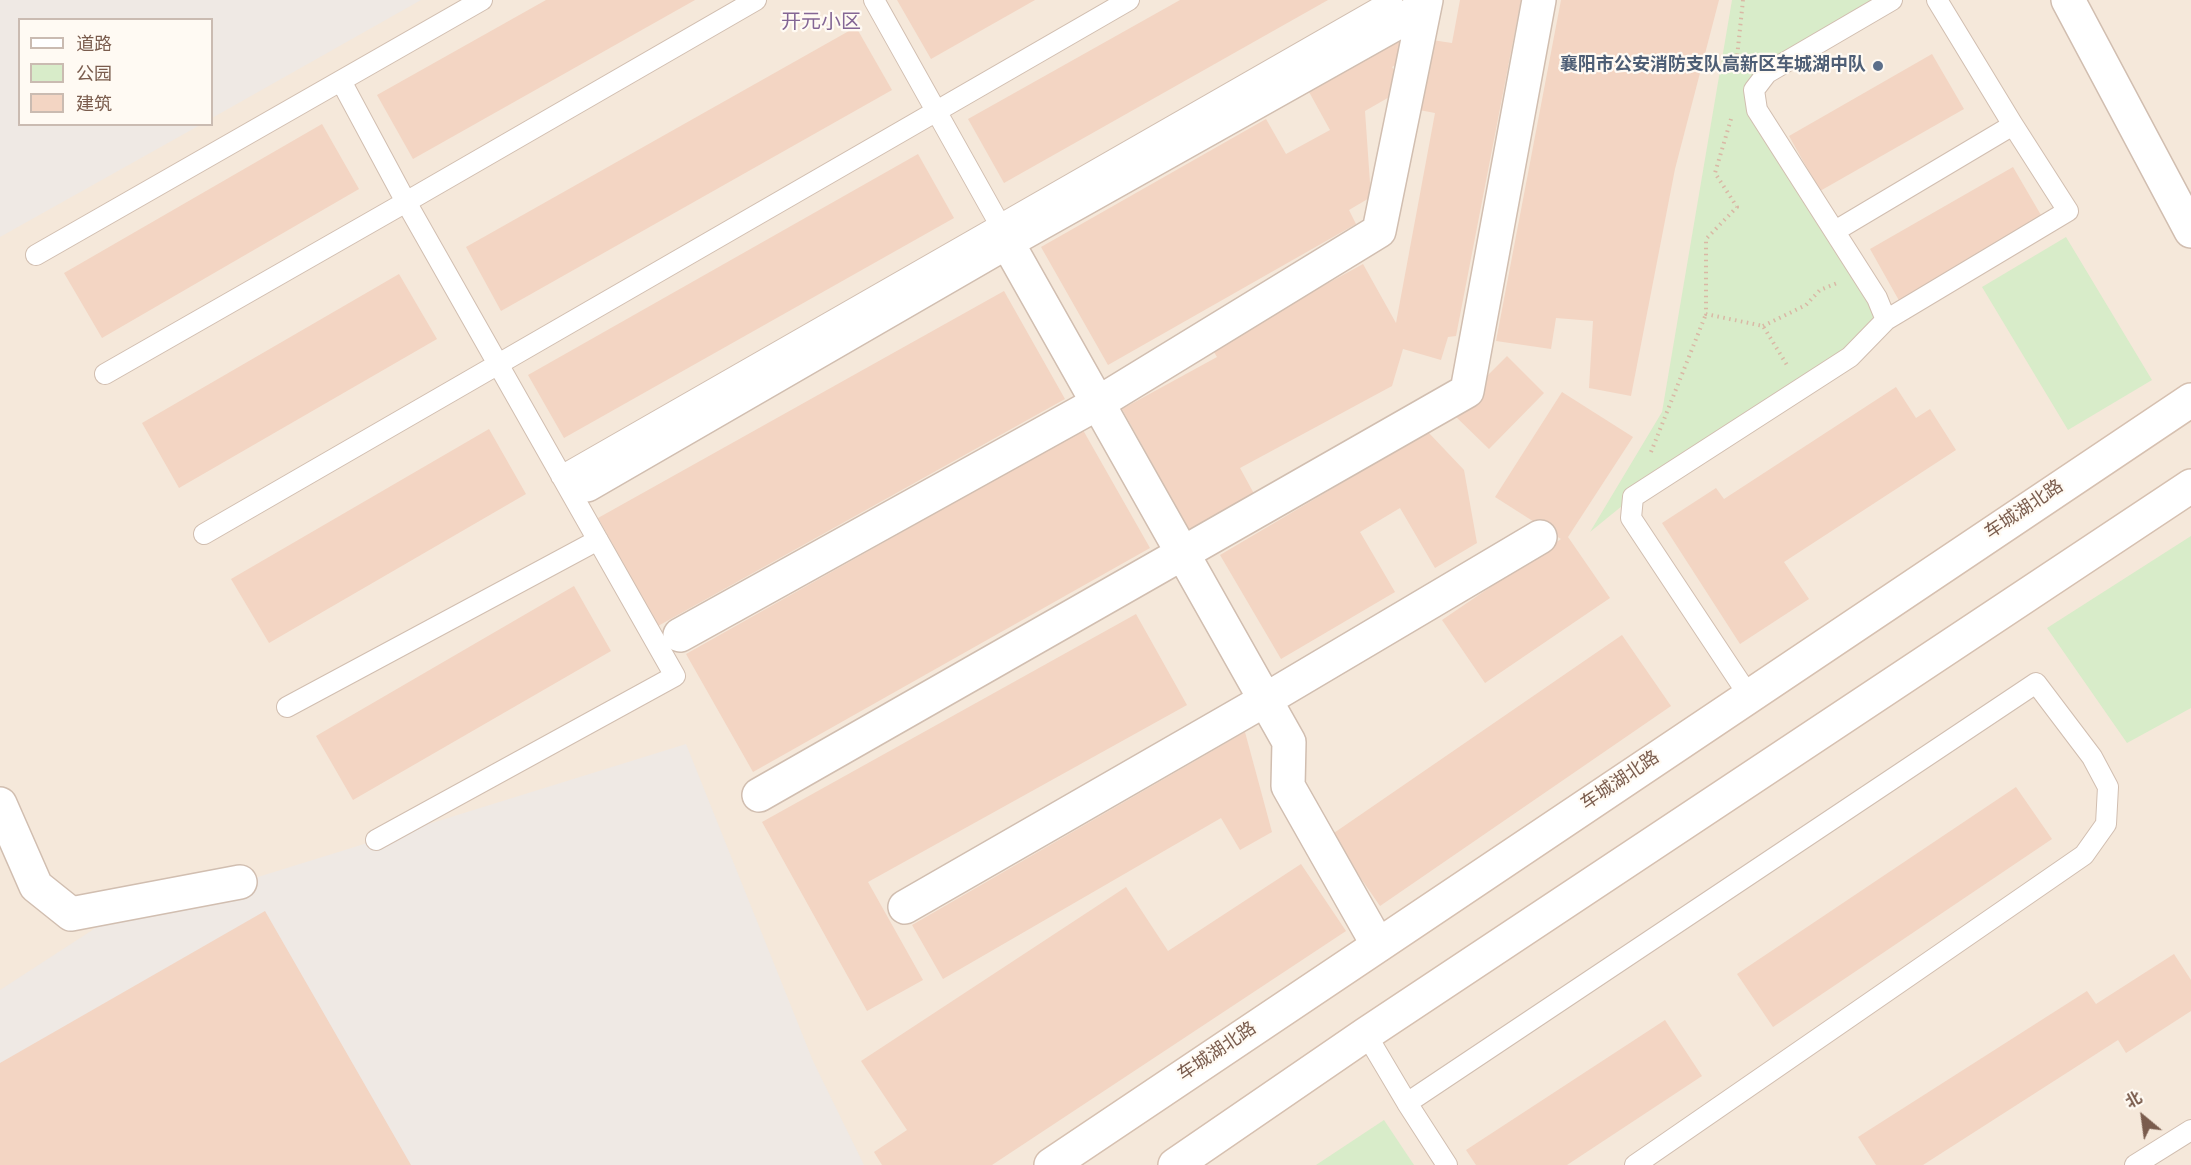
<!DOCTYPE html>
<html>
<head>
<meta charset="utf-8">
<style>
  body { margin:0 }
  #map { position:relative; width:2191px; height:1165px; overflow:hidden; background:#fdf6ec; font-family:Overpass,"Noto Sans SC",sans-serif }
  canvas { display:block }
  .legend { position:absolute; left:18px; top:18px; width:195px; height:108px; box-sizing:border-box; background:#fffaf3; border:2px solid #cabbb1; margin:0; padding:8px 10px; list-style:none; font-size:18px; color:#7a5c4d }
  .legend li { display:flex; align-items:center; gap:12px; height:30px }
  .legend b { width:30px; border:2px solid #cabbb1 }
  .north { position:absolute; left:2113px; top:1087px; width:60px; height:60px; -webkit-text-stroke:4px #fffaf3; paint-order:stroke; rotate:331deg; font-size:16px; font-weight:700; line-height:24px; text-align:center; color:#7a5c4d }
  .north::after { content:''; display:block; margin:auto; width:21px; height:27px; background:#7a5c4d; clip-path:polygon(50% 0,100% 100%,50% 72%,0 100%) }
</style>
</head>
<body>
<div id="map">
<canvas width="2191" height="1165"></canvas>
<ul class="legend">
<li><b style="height:8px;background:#fff"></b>道路</li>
<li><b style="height:16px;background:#d8ecc9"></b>公园</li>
<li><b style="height:16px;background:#f3d5c3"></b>建筑</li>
</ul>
<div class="north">北</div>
</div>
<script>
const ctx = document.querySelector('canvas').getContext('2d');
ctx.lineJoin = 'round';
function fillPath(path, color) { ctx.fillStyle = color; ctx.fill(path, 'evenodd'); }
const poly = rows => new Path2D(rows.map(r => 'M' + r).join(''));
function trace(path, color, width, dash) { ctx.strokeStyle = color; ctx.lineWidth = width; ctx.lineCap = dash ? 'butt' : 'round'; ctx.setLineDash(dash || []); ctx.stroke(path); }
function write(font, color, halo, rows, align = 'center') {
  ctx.font = font + ' Overpass,"Noto Sans SC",sans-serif'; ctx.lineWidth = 4.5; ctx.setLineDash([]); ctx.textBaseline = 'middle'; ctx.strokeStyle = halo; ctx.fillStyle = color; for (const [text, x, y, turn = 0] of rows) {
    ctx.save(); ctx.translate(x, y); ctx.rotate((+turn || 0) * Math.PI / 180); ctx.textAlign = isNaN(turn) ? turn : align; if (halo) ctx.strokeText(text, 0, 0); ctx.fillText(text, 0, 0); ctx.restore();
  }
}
fillPath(poly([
  [0,0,2191,0,2191,1165,0,1165],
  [20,20,212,20,212,124,20,124]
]), '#f5e8da');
fillPath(poly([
  [0,0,421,0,212,118,212,20,20,20,20,124,200,125,0,237],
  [686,744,813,1061,864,1165,0,1165,0,990,97,927]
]), '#efe9e4');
fillPath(poly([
  [1732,0,1892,0,1754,90,1886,320,1850,357,1633,497,1590,532,1662,412],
  [2066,237,2152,380,2068,430,1982,287],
  [2191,536,2191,708,2127,743,2047,628],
  [1384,1120,1414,1165,1316,1165]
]), '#d8ecc9');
fillPath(poly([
  [546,0,695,0,413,159,377,95],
  [897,0,1035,0,931,59],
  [1180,0,1328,0,1004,183,968,119],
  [1460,0,1521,0,1456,336,1448,337,1441,360,1403,349,1392,386,1240,468,1258,501,1193,537,1122,409,1217,357,1211,347,1363,264,1396,323,1435,113,1419,110,1432,40,1452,43],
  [1561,0,1719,0,1675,169,1631,396,1589,388,1593,321,1556,318,1551,349,1496,341],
  [856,27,892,90,501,311,466,247],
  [1394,28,1410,56,1392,67,1405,88,1365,111,1371,197,1349,210,1356,224,1108,365,1041,247,1266,119,1286,154,1330,130,1303,81],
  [1932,54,1964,109,1820,191,1789,136],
  [322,124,359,189,102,338,64,273],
  [918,154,954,218,564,438,528,375],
  [2013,167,2045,222,1901,304,1870,249],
  [399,274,437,339,179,488,142,423],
  [1004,291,1065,399,658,626,598,518],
  [1507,356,1544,393,1489,449,1451,412],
  [1896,387,1916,418,1930,409,1956,450,1784,562,1809,599,1740,644,1662,523,1716,488,1724,499],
  [1562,392,1633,437,1568,537,1610,598,1485,683,1442,620,1561,539,1495,497],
  [489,429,526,494,269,643,231,579],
  [1083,430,1150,548,753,772,686,654],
  [1428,432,1464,470,1477,543,1435,568,1400,508,1360,532,1395,592,1281,659,1220,555],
  [574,586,611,651,353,800,316,736],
  [1136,614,1187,705,868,882,923,980,867,1011,762,822],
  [1622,635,1671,706,1380,906,1331,835],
  [1245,732,1272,832,1240,850,1221,818,943,979,912,925],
  [2016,787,2052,839,1773,1027,1737,974],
  [1301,864,1346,931,992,1165,882,1165,874,1152,907,1130,861,1061,1126,887,1168,951],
  [265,911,411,1165,0,1165,0,1063],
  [2174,954,2191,980,2191,1011,2126,1053,2118,1040,1923,1165,1876,1165,1858,1137,2087,991,2096,1004],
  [1665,1020,1702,1076,1567,1165,1476,1165,1466,1150]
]), '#f3d5c3');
const service = poly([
  [874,0,1000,225],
  [1835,231,2013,125,1937,0],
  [36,255,482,0],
  [1886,320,2068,211,2013,125],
  [105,374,406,202,341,81],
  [561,476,1392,0],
  [204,534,1129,0],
  [1749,696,1631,518,1633,497,1850,357,1886,320,1877,298,1757,110,1754,90,1767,73,1892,0],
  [287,707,598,540],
  [376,840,675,676,406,202,756,0],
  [1366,1034,1407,1103,2036,683,2092,757,2108,787,2106,824,2084,855,1635,1165],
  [1407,1103,1447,1165],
  [2135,1165,2191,1130]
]);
const minor = poly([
  [2068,0,2191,231],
  [1007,242,1289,742,1288,786,1378,945],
  [587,485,1007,242,1416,12],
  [680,635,1098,403,1379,231,1426,0],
  [759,795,1467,391,1539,0],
  [0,804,36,886,71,914,240,882],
  [905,907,1265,700,1540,537]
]);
const secondary = poly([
  [1051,1165,2191,400],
  [1175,1165,1366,1034,2191,486]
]);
trace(service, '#d1beb0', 22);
trace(minor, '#d1beb0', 36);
trace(secondary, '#d6c0b0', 36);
trace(poly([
  [1736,67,1743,0],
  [1731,119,1715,173,1737,207,1706,239,1706,314,1763,326,1787,365],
  [1763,326,1806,305,1820,290,1837,283],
  [1651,452,1706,314]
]), '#d9b8a5', 4, [1.5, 4.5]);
trace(service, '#fff', 20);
trace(minor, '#fff', 33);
trace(secondary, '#fff', 33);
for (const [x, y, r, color] of [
  [1878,66,6,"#5c6f8a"]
]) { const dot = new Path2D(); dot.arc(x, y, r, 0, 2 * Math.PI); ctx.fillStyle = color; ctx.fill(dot); trace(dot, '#fffaf3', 2); }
write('bold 18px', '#4e5e75', '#fffaf3', [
  ["襄阳市公安消防支队高新区车城湖中队",1866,66]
], 'right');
write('18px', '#7a5c4d', '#fffaf3', [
  ["车城湖北路",2025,511,-34],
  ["车城湖北路",1621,782,-34],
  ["车城湖北路",1218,1053,-34]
]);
write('20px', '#846695', '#fffaf3', [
  ["开元小区",821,24]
]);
</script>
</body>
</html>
